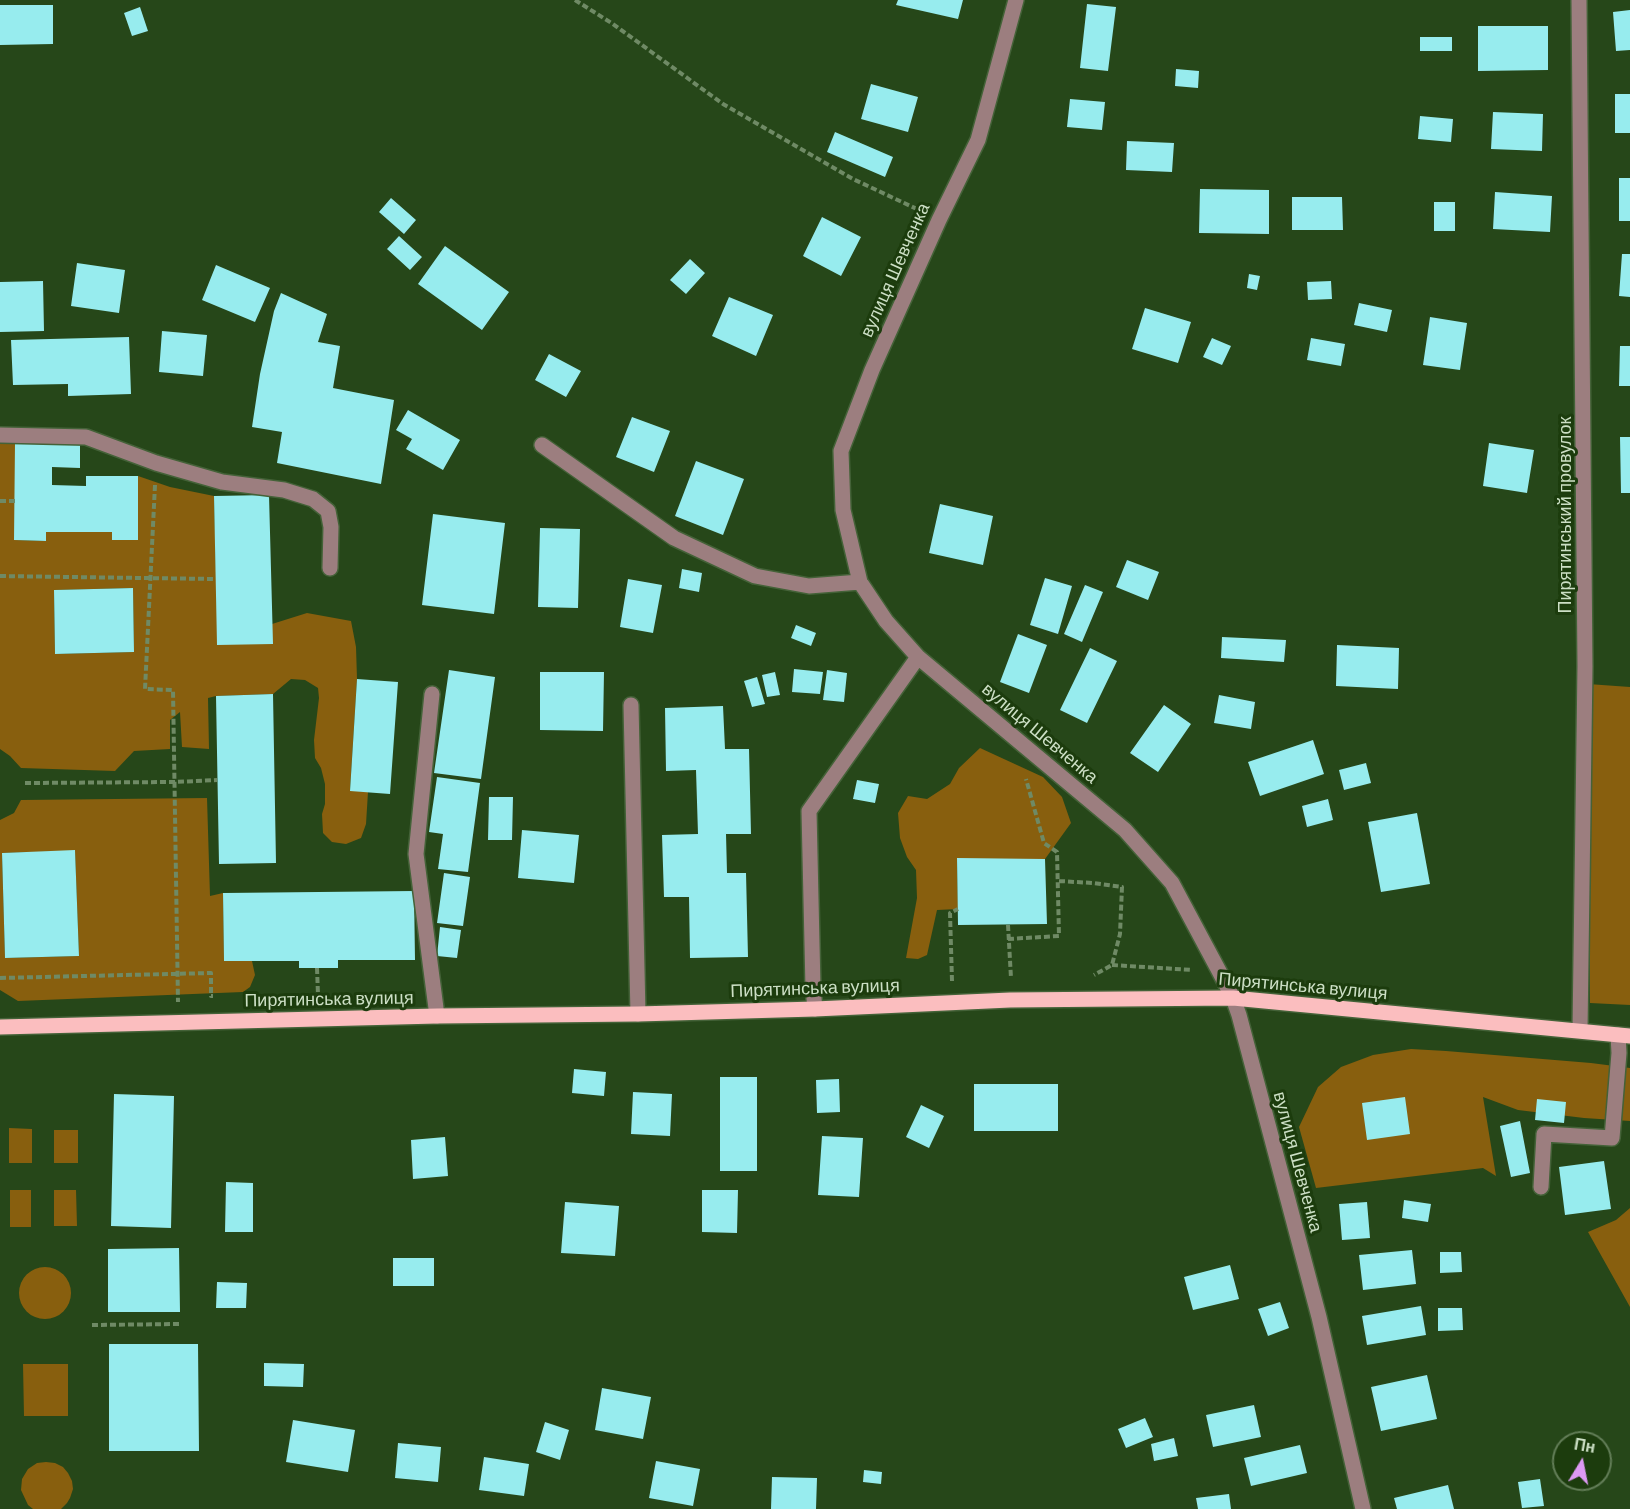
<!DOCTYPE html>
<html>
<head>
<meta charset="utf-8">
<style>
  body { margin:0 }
  #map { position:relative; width:1630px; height:1509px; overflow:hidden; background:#264719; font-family:Barlow,sans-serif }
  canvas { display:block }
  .north { position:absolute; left:1552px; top:1431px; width:60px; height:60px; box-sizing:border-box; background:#1c3c0d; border:2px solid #627d57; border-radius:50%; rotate:10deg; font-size:16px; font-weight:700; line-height:24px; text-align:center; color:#ccdfc5 }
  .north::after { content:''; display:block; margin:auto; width:21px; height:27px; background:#dd99f3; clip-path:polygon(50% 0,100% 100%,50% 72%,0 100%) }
</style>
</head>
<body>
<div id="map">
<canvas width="1630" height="1509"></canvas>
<div class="north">Пн</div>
</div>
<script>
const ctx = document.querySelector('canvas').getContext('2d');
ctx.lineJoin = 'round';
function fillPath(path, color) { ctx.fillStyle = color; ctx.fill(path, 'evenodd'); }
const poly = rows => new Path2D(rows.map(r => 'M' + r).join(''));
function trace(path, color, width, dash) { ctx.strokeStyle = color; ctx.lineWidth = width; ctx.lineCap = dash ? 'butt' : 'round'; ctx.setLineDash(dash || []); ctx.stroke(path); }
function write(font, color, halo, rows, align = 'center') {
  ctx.font = font + ' Barlow,sans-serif'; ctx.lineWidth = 6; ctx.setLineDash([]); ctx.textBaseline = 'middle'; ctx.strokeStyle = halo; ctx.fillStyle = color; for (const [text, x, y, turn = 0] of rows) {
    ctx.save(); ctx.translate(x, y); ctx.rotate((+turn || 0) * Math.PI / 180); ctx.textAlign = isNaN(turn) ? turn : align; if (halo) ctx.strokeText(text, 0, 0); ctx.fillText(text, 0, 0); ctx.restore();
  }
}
fillPath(poly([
  [0,443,15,443,15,540,45,541,46,532,112,532,138,540,138,476,170,487,214,496,218,645,272,624,307,613,351,621,356,647,357,679,350,790,368,792,366,824,361,838,346,844,332,842,323,833,322,814,325,804,325,784,321,768,315,758,314,740,319,698,318,688,305,680,291,679,273,694,216,696,208,698,209,749,182,747,180,712,170,720,170,749,134,751,115,771,21,768,10,756,0,749],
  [133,588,134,652,55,654,54,590],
  [1588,684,1630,687,1630,1005,1590,1003],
  [980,748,1043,777,1062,797,1071,823,1045,859,957,859,958,909,937,910,927,955,918,959,906,958,917,898,916,870,907,857,900,838,898,813,908,796,927,799,950,784,959,768],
  [207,798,210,896,223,893,224,961,252,961,255,975,250,987,243,992,18,1001,0,990,0,820,14,813,21,800],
  [75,851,79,956,5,958,2,853],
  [1411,1049,1446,1051,1591,1063,1630,1068,1630,1121,1584,1118,1518,1110,1483,1097,1496,1176,1483,1168,1316,1188,1299,1127,1318,1087,1341,1067,1373,1055],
  [9,1128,32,1129,32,1163,9,1163],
  [54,1130,78,1130,78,1163,54,1163],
  [10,1190,31,1190,31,1227,10,1227],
  [54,1190,76,1190,77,1226,54,1226],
  [1630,1208,1630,1307,1588,1232,1616,1220],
  '19 1293a26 26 0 1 1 52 0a26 26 0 1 1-52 0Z',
  [23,1364,68,1364,68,1416,24,1416],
  [46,1462,55,1463,63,1467,68,1473,72,1481,73,1489,70,1498,67,1503,61,1509,33,1509,28,1505,21,1490,22,1479,28,1469,37,1463]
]), '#885f0e');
fillPath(poly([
  [898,0,963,0,958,19,896,5],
  [1087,4,1116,7,1108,71,1080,68],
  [0,5,53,5,53,44,0,45],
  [140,7,148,31,132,36,124,13],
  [1630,10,1630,50,1616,51,1613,12],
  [1478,26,1548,26,1548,70,1478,71],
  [1420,37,1452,37,1452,51,1420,51],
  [1176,69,1199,71,1198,88,1175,86],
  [871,84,918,97,908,132,861,119],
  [1615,94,1630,94,1630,133,1615,133],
  [1070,99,1105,102,1102,130,1067,127],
  [1493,112,1543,114,1542,151,1491,149],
  [1420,116,1453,119,1451,142,1418,139],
  [835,132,893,157,885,177,827,152],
  [1127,141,1174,143,1172,172,1126,170],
  [1619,178,1630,178,1630,221,1619,221],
  [1200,189,1269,190,1269,234,1199,233],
  [1495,192,1552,196,1550,232,1493,229],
  [1292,197,1342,197,1343,230,1292,230],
  [391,198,416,220,404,234,379,212],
  [1434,202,1455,202,1455,231,1434,231],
  [822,217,861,237,841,276,803,256],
  [399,236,422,257,410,270,387,249],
  [445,246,509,292,482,330,418,284],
  [1622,254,1630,254,1630,297,1619,296],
  [690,259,705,273,686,294,670,280],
  [77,263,125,270,119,313,71,306],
  [216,265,270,288,255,322,202,300],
  [1249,274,1260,276,1257,290,1247,288],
  [43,281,44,331,0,332,0,282],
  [1331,281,1332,299,1308,300,1307,282],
  [281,293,327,314,318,342,340,346,333,388,394,400,381,484,277,463,282,432,252,427,260,374,274,311],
  [729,297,773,315,756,356,712,336],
  [1359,303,1392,310,1387,332,1354,325],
  [1145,308,1191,322,1178,363,1132,349],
  [1430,317,1467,323,1460,370,1423,365],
  [162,331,207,335,203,376,159,372],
  [129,337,131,394,68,396,68,384,13,385,11,340],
  [1212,338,1231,346,1222,365,1203,357],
  [1311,338,1345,344,1341,366,1307,360],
  [1620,346,1630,346,1630,386,1619,386],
  [549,354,581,371,566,397,535,380],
  [408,410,460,440,443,470,406,449,412,439,396,430],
  [632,417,670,431,654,472,616,457],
  [1620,437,1630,437,1630,493,1621,493],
  [15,443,80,443,80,468,52,467,52,485,86,486,86,476,138,476,138,540,112,540,112,532,46,532,46,541,14,540],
  [1489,443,1534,450,1527,493,1483,486],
  [696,461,744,479,723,535,675,516],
  [269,495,273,644,217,645,214,496],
  [940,504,993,516,983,565,929,553],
  [433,514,505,523,494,614,422,605],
  [540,528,580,529,578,608,538,607],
  [1127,560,1159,572,1148,600,1116,587],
  [682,569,702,573,699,592,679,588],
  [1045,578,1072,586,1058,634,1030,625],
  [628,579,662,585,653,633,620,627],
  [1085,585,1103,592,1082,642,1064,634],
  [133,588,134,652,55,654,54,590],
  [796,625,816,633,811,646,791,638],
  [1018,634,1047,645,1029,693,1000,682],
  [1222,637,1286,640,1284,662,1221,658],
  [1337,645,1399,648,1398,689,1336,686],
  [1090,648,1117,661,1087,723,1060,710],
  [794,669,823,672,820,694,792,692],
  [449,670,495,677,481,779,434,773],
  [827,670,847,673,844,702,823,700],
  [540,672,604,672,603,731,540,730],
  [775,672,780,695,767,697,762,675],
  [757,677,765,704,752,707,744,681],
  [357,679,398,682,390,794,350,791],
  [273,694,276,863,219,864,216,696],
  [1219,695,1255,702,1251,729,1214,723],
  [1164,705,1191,724,1158,772,1130,753],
  [723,706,725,749,749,749,751,834,726,834,727,873,746,873,748,957,690,958,689,897,664,897,662,835,698,834,696,770,666,771,665,708],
  [1313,740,1324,774,1260,796,1248,762],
  [1366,763,1371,783,1344,790,1339,770],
  [437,777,480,783,468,872,438,869,443,834,429,832],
  [857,780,879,784,875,803,853,799],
  [489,797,513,797,512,840,488,840],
  [1328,799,1333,820,1307,827,1302,806],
  [1417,813,1430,884,1381,892,1368,822],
  [522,830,579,835,574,883,518,878],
  [75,850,79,956,5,958,2,853],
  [957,858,1045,859,1047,924,958,925],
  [444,873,470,877,463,926,437,923],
  [414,891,415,960,338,960,338,968,299,968,299,961,224,961,223,893],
  [440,927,461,930,457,958,437,956],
  [574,1069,606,1072,604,1096,572,1093],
  [720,1077,757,1077,757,1171,720,1171],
  [839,1079,840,1112,817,1113,816,1080],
  [974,1084,1058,1084,1058,1131,974,1131],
  [633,1092,672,1094,670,1136,631,1134],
  [114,1094,174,1096,171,1228,111,1226],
  [1405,1097,1410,1134,1367,1140,1362,1103],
  [1537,1099,1566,1102,1564,1123,1535,1120],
  [921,1105,944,1116,929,1148,906,1137],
  [1520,1121,1530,1173,1511,1177,1500,1126],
  [822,1136,863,1138,859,1197,818,1195],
  [445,1137,448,1176,413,1179,411,1140],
  [1604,1161,1611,1209,1565,1215,1559,1167],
  [226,1182,253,1183,253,1232,225,1232],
  [702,1190,738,1190,737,1233,702,1232],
  [1404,1200,1431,1204,1428,1222,1402,1218],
  [565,1202,619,1206,615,1256,561,1253],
  [1367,1202,1370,1238,1342,1240,1339,1204],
  [179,1248,180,1312,108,1312,108,1249],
  [1412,1250,1416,1284,1363,1290,1359,1255],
  [1440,1252,1461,1252,1462,1272,1440,1273],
  [393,1258,434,1258,434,1286,393,1286],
  [1230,1265,1239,1299,1193,1310,1184,1277],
  [217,1282,247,1283,246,1308,216,1308],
  [1280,1302,1289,1328,1268,1336,1258,1309],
  [1421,1306,1426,1335,1367,1345,1362,1316],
  [1438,1308,1462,1308,1463,1330,1438,1331],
  [109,1344,198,1344,199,1451,109,1451],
  [264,1363,304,1364,303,1387,264,1386],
  [1427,1375,1437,1419,1381,1431,1371,1387],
  [602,1388,651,1397,643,1439,595,1430],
  [1254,1405,1261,1437,1213,1447,1206,1415],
  [1145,1418,1153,1437,1126,1448,1118,1429],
  [293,1420,355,1430,348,1472,286,1462],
  [545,1422,569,1430,560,1460,536,1452],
  [1174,1438,1178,1456,1154,1461,1151,1444],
  [398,1443,441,1447,438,1482,395,1478],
  [1300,1445,1307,1473,1251,1486,1244,1458],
  [484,1457,529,1464,524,1496,479,1490],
  [656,1461,700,1469,693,1506,649,1498],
  [864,1470,882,1472,881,1484,863,1482],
  [772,1477,817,1478,816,1509,771,1509],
  [1540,1479,1544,1506,1522,1508,1518,1482],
  [1448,1485,1454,1509,1397,1509,1394,1498],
  [1229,1494,1231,1509,1198,1509,1196,1498]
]), '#97ecee');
const minor = poly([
  [1016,0,978,140,939,220,872,370,841,451,843,510,860,582,886,621,918,657,1125,830,1172,883,1219,971,1233,998,1239,1015,1319,1317,1363,1509],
  [1579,0,1585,666,1580,1030],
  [0,435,86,437,156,463,222,482,284,490,313,499,328,511,331,527,330,568],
  [542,445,674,538,755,576,809,586,860,582],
  [432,694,416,854,437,1016],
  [631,705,638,1014],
  [815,1009,813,988,809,811,918,657],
  [1541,1187,1544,1134,1612,1138,1619,1053,1618,1035]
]);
const major = poly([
  [0,1027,437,1016,638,1014,815,1009,1010,1000,1233,998,1630,1036]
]);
trace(minor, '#446238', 18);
trace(major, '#446238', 18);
trace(poly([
  [575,0,613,24,723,104,853,179,919,210],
  [155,485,145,689,173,690,178,1002],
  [0,501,15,501],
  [0,576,215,579],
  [25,783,175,782,217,780],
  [1059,881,1093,883,1122,887,1120,934,1112,965,1094,975],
  [1008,925,1011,978],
  [1008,939,1059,936,1057,852,1044,843,1026,779],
  [1112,965,1192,970],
  [317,968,318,995],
  [0,978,211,973,211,996,213,996],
  [952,981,950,913,958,909],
  [92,1325,180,1324]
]), '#6f8a65', 4, [6, 3]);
trace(minor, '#9c7e7f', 15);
trace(major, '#fbbebf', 15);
write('18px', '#ccdfc5', '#1c3c0d', [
  ["вулиця Шевченка",895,270,-66],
  ["Пирятинський провулок",1565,515,-90],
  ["вулиця Шевченка",1040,733,40],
  ["Пирятинська вулиця",1303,986,5],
  ["Пирятинська вулиця",815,988,-2],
  ["Пирятинська вулиця",329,999,-1],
  ["вулиця Шевченка",1298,1162,75]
]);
</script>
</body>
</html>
